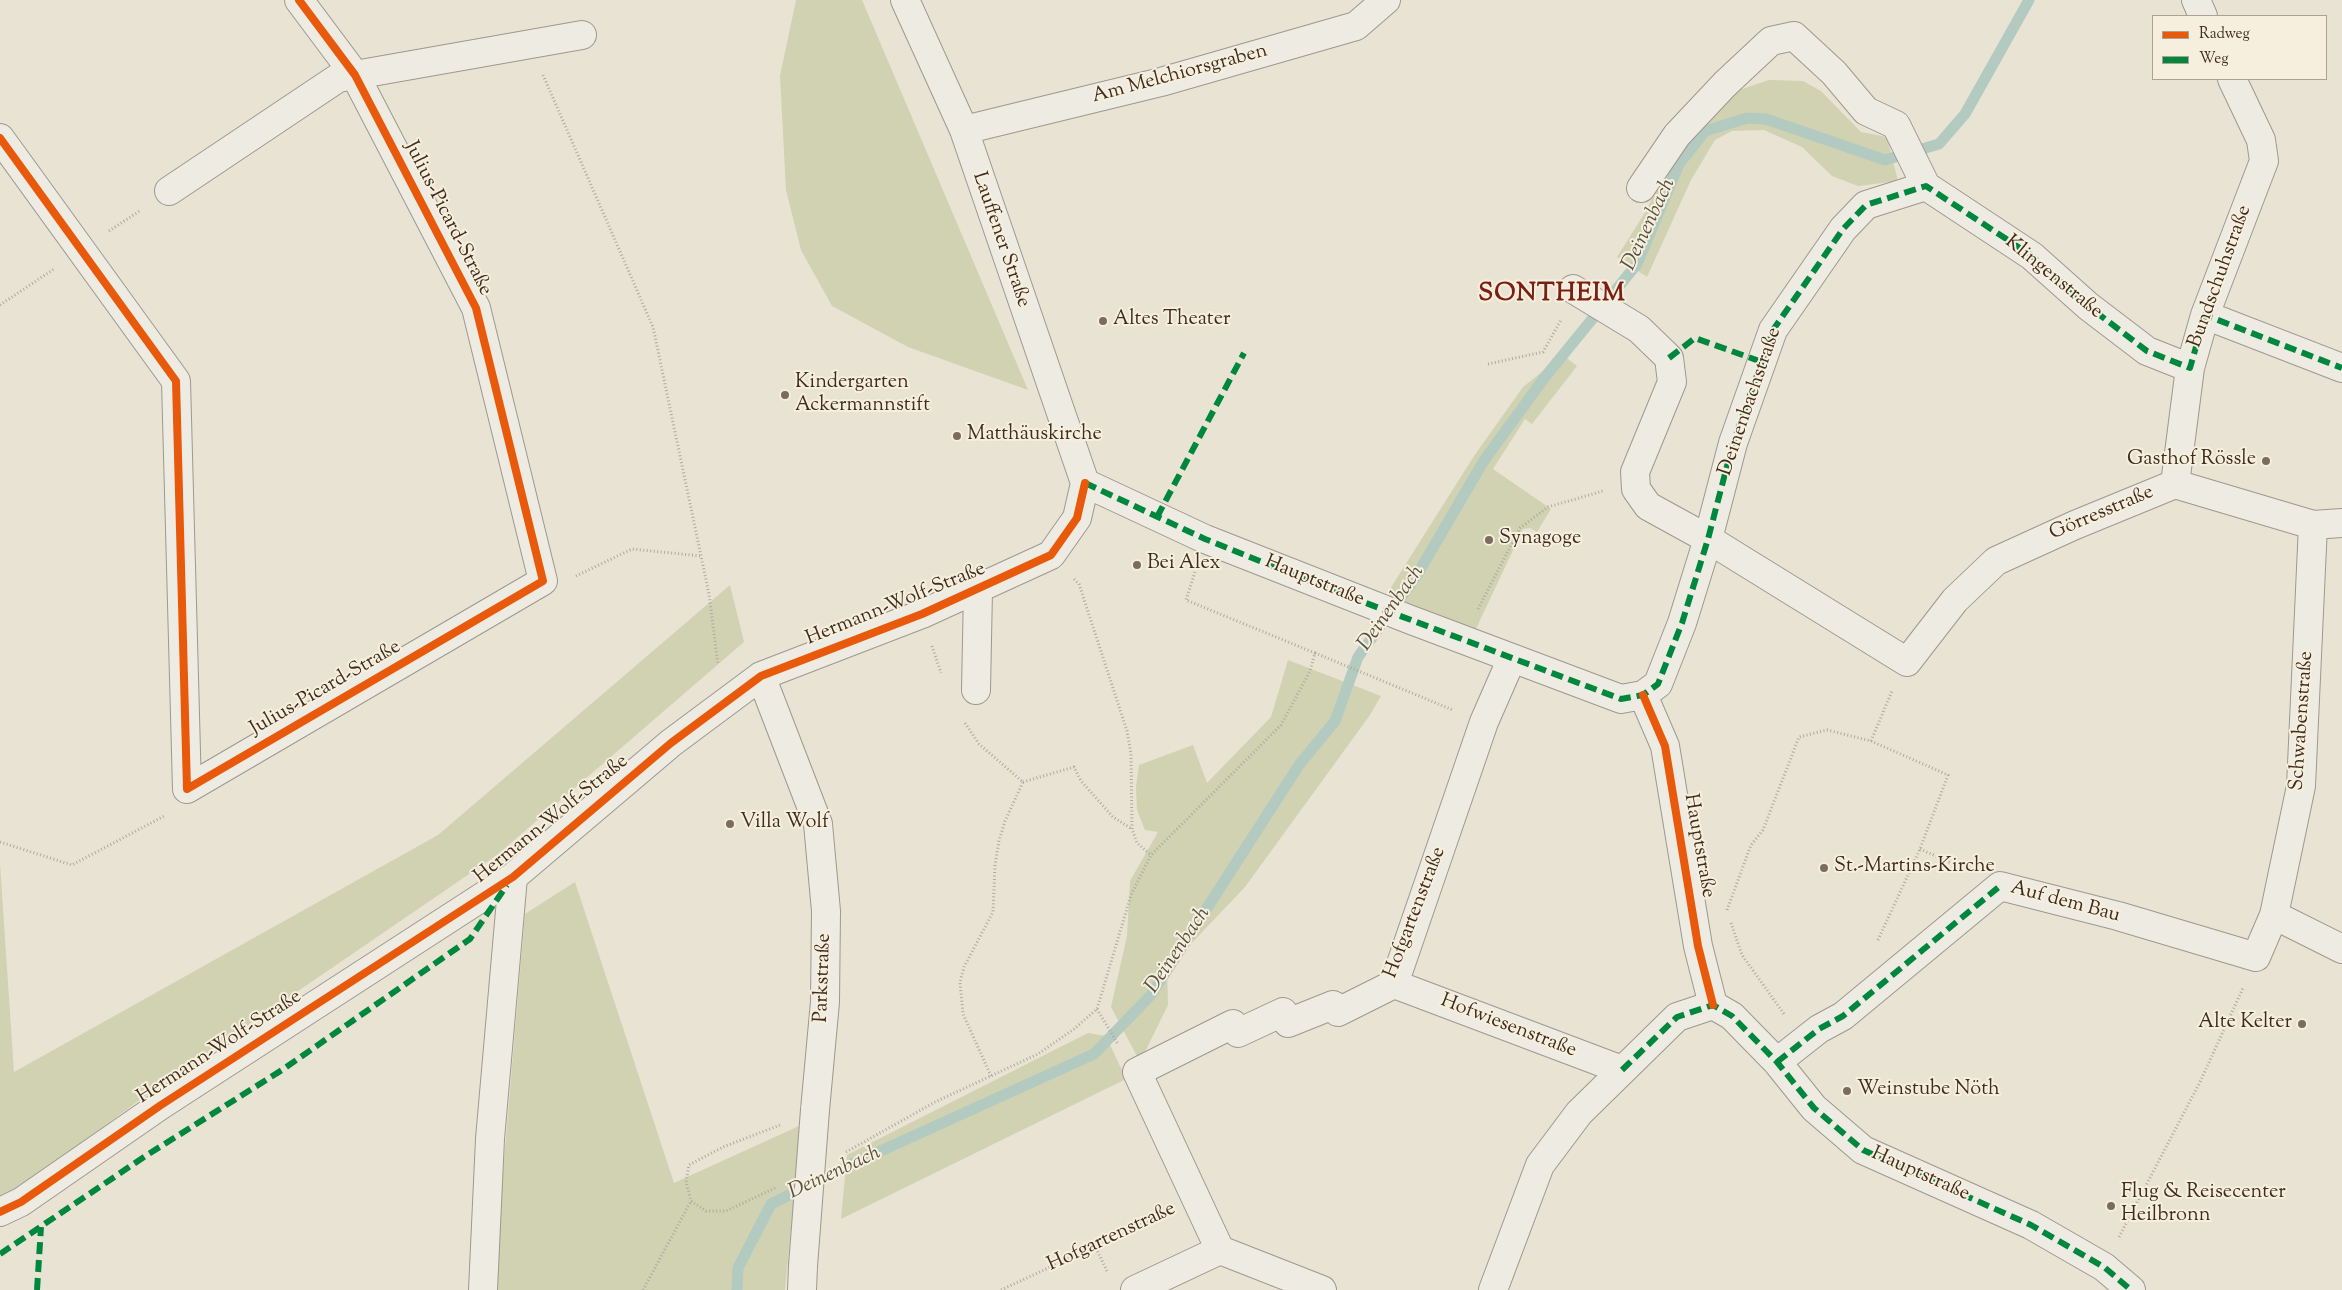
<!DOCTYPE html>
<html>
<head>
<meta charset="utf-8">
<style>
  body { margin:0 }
  #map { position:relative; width:2342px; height:1290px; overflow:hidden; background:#e9e3d4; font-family:"Sorts Mill Goudy",serif }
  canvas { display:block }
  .legend { position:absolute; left:2152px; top:15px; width:175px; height:65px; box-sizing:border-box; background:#f7efdd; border:1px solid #ada191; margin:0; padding:6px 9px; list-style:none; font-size:15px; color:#3f2c1e }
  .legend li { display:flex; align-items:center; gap:10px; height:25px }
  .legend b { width:25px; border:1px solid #ada191 }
</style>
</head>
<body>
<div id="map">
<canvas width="2342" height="1290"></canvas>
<ul class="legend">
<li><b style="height:6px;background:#e8590c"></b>Radweg</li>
<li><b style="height:6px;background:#00873e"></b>Weg</li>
</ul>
</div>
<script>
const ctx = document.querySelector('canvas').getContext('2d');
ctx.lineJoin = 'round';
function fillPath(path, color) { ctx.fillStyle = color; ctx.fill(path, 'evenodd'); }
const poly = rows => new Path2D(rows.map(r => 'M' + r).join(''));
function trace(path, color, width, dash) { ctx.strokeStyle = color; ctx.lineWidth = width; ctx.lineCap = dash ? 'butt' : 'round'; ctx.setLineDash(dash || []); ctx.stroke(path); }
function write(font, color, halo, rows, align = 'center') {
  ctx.font = font + ' "Sorts Mill Goudy",serif'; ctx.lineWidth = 4; ctx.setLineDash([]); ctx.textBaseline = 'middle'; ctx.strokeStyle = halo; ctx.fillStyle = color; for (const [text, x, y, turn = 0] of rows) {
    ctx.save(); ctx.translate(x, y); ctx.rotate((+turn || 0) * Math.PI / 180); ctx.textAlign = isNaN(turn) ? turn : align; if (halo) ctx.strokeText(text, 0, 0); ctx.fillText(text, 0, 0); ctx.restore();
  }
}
fillPath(poly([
  [796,0,862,0,1028,390,908,347,832,306,801,250,786,190,780,76],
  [1769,80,1803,81,1821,91,1861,132,1887,137,1898,181,1858,186,1832,176,1802,147,1764,130,1732,131,1715,140,1691,180,1647,277,1617,257,1646,211,1680,142,1736,91],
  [1563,355,1577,366,1532,424,1525,419,1493,469,1551,509,1537,532,1530,528,1523,529,1473,635,1383,600,1474,456,1523,387],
  [730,585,744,642,497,855,149,1093,18,1190,0,1198,0,864,14,1072,438,835],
  [1288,660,1381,696,1370,715,1245,887,1167,969,1168,1005,1140,1062,1111,1007,1127,936,1130,881,1158,832,1145,830,1137,810,1136,787,1139,765,1193,745,1207,783,1271,717],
  [575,882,674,1183,801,1125,785,1290,493,1290,525,914],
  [1088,1033,1106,1036,1126,1079,841,1219,847,1155]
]), '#d0d2b2');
trace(poly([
  [737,1290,738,1268,771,1204,852,1164,1094,1054,1151,995,1299,765,1335,721,1358,657,1417,575,1483,462,1545,377,1637,264,1679,164,1705,131,1747,118,1766,119,1885,160,1939,144,1965,114,2029,0]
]), '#b2cac0', 11);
const minor = poly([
  [905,0,964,130,1085,483],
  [2196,0,2203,16],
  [964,130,1161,82,1356,26,1386,0],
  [0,138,176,381,187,789,543,581,476,308,355,75,299,0],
  [1641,188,1677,135,1725,84,1771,41,1794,36,1834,73,1866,111,1896,125,1926,186,2032,256,2088,306,2147,351,2190,368],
  [169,191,338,78,582,35],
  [1573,289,1639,329,1669,358,1672,382,1635,472,1636,489,1648,506,1708,539,1907,662,1955,600,1996,561,2075,525,2175,484,2313,525,2342,523],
  [2205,315,2342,368],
  [1085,483,1205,539,1411,620,1621,699,1643,695,1658,684,1682,623,1708,539,1733,443,1773,330,1843,229,1866,205,1926,186],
  [2175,484,2190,368,2205,315,2264,161,2261,140,2232,79],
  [761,676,818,824,826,911,825,1002,815,1110],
  [976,690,978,590],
  [1643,695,1665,746,1698,946,1713,1005,1732,1016,1777,1062,1814,1108,1863,1150,2031,1225,2104,1267,2131,1290],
  [2274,915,2342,949],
  [1394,984,1622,1070],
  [1777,1062,1819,1029,1843,1016,2000,886,2118,916,2256,957,2274,915,2301,786,2313,525],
  [0,1212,21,1202,161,1105,513,877,671,743,761,676,922,614,1051,555,1077,518,1085,483],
  [1220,1250,1137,1072,1233,1024,1238,1033,1283,1012,1288,1023,1333,1005,1338,1012,1394,984,1484,722,1512,658],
  [483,1290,490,1139,513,877],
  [802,1290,803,1266],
  [1135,1290,1220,1250,1322,1290],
  [1493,1290,1540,1165,1579,1113,1677,1017,1713,1005]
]);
trace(minor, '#9e988e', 30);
trace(poly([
  [543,75,653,327,709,594,718,665],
  [109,231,141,210],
  [0,305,54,269],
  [1488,364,1543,352,1561,320],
  [576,576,632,549,701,556],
  [1074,579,1079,584,1127,731,1131,754,1132,829,1137,843,1151,855],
  [1478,609,1520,528,1548,507,1603,491],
  [932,646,941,673],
  [1315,653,1453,710],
  [965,723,979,744,1023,782,1005,821,999,841,995,865,993,912,964,967,960,982,963,1014,991,1076],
  [1871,741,1892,691],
  [1023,782,1074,767,1081,781,1113,817,1132,829],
  [0,842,72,865,166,815],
  [1920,849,1967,870],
  [1727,910,1751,845,1763,830,1799,737,1827,730,1871,741,1948,775,1920,849,1877,942],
  [1731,923,1742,955,1784,1014],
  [1097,1009,1118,1044],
  [846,1152,935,1102,1038,1054,1074,1029,1097,1009,1131,895,1151,855,1281,725,1310,671,1315,653,1186,600,1195,572],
  [775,1188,726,1211,706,1211,691,1201,686,1182,689,1165,723,1147,780,1125],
  [2119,1237,2200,1082,2243,988],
  [1096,1248,1107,1271],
  [643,1290,691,1201],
  [1001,1290,1166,1213]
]), '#aeaaa3', 3, [1, 2.5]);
trace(minor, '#eeebe2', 28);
const minorBridge = poly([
  [803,1266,815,1110]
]);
trace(minorBridge, '#9e988e', 30, []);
trace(minorBridge, '#eeebe2', 28);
trace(poly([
  [1669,358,1695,338,1762,362],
  [1085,483,1205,539,1342,594,1621,699,1643,695,1658,684,1682,623,1708,539,1733,443,1773,330,1843,229,1866,205,1926,186,2032,256,2088,306,2147,351,2190,368,2205,315,2342,368],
  [1157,517,1244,353],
  [1777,1062,1819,1029,1843,1016,2000,886],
  [1622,1070,1677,1017,1713,1005,1732,1016,1777,1062,1814,1108,1863,1150,2031,1225,2104,1267,2131,1290],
  [0,1254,147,1155,282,1070,470,939,507,885],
  [37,1290,41,1227]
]), '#00873e', 6, [12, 6]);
trace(poly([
  [0,138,176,381,187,789,543,581,476,308,355,75,299,0],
  [1643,695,1665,746,1698,946,1713,1005],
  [0,1212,21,1202,161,1105,513,877,671,743,761,676,922,614,1051,555,1077,518,1085,483]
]), '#e8590c', 8);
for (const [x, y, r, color] of [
  [1103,321,5,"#7a6c5e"],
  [785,395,5,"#7a6c5e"],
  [957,436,5,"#7a6c5e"],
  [2266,461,5,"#7a6c5e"],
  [1489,540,5,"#7a6c5e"],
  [1137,565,5,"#7a6c5e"],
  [730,824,5,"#7a6c5e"],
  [1824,868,5,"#7a6c5e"],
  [2302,1024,5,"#7a6c5e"],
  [1847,1091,5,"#7a6c5e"],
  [2111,1206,5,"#7a6c5e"]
]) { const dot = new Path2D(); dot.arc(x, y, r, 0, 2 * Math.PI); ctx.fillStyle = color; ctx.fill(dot); trace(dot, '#f7efdd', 2); }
write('20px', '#3f2c1e', '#f7efdd', [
  ["Am Melchiorsgraben",1180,75,-15],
  ["Julius-Picard-Straße",447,219,63],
  ["Lauffener Straße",1000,240,71],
  ["Bundschuhstraße",2221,277,-70],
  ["Klingenstraße",2053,278,39],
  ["Deinenbachstraße",1751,402,-71],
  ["Görresstraße",2102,514,-23],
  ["Hauptstraße",1314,582,22],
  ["Hermann-Wolf-Straße",896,605,-22],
  ["Julius-Picard-Straße",326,689,-30],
  ["Schwabenstraße",2303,721,-86],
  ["Hermann-Wolf-Straße",552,820,-39],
  ["Hauptstraße",1698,846,80],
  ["Auf dem Bau",2065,903,15],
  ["Hofgartenstraße",1416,913,-69],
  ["Parkstraße",824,978,-88],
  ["Hofwiesenstraße",1508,1027,21],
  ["Hermann-Wolf-Straße",220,1048,-33],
  ["Hauptstraße",1920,1175,24],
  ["Hofgartenstraße",1112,1238,-25]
]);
write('20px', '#3f2c1e', '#f7efdd', [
  ["Altes Theater",1113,321],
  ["Kindergarten",795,384],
  ["Ackermannstift",795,407],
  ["Matthäuskirche",967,436],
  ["Gasthof Rössle",2256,461,"right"],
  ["Synagoge",1499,540],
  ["Bei Alex",1147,565],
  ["Villa Wolf",740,824],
  ["St.-Martins-Kirche",1834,868],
  ["Alte Kelter",2292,1024,"right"],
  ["Weinstube Nöth",1857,1091],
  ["Flug & Reisecenter",2121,1194],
  ["Heilbronn",2121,1217]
], 'left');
write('italic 21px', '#565144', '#f7efdd', [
  ["Deinenbach",1650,225,-65],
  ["Deinenbach",1392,609,-55],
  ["Deinenbach",1179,951,-56],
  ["Deinenbach",835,1174,-25]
]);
ctx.letterSpacing = '1px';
write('bold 25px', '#7a1f14', '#f7efdd', [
  ["SONTHEIM",1552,296]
]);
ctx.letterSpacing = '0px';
</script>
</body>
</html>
